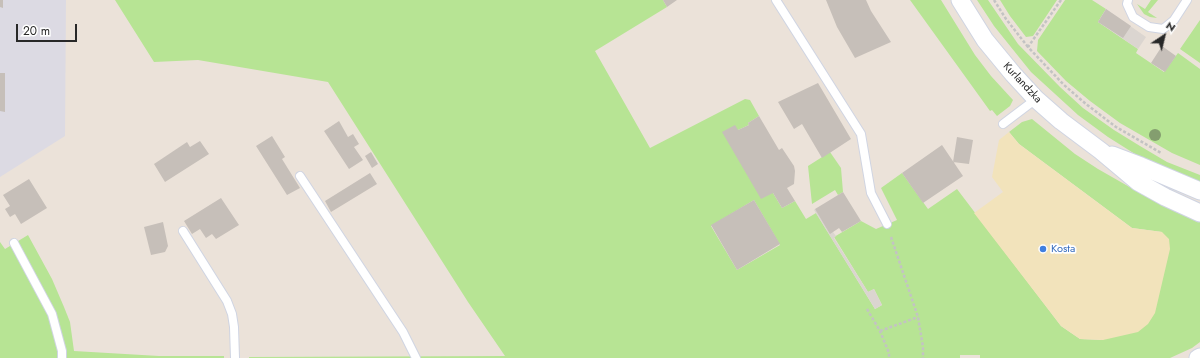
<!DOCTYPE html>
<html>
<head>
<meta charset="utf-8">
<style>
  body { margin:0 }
  #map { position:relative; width:1200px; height:358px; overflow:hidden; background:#ebe2d9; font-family:Jost,sans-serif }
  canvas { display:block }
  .north { position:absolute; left:1144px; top:16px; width:40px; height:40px; -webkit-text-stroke:3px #fff; paint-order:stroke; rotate:35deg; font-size:11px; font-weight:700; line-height:16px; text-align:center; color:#282828 }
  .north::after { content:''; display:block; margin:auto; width:14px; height:18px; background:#282828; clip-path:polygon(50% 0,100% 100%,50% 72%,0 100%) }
  .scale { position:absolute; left:16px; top:24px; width:61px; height:18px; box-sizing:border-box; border:2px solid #282828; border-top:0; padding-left:5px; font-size:12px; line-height:14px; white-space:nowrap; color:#282828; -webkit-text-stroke:3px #fff; paint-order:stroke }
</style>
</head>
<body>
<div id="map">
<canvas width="1200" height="358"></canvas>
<div class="north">N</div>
<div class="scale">20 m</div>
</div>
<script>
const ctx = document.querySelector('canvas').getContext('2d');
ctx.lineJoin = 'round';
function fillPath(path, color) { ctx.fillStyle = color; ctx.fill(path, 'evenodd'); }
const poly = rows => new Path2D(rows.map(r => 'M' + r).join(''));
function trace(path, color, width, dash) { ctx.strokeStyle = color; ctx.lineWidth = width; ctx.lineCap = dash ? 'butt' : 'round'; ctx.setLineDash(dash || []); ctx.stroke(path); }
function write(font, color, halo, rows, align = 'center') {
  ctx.font = font + ' Jost,sans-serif'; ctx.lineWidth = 3.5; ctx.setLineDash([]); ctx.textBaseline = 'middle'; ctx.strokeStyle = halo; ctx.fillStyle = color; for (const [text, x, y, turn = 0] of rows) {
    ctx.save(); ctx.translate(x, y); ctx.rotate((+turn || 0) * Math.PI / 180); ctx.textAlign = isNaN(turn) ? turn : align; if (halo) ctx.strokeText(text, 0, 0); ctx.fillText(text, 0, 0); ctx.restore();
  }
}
fillPath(poly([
  [0,0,66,0,65,136,0,177]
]), '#dcdae3');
fillPath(poly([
  [115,0,663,0,667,7,595,51,650,148,745,99,750,100,759,116,748,123,749,125,738,130,773,193,782,208,795,201,806,219,816,213,875,309,882,305,874,289,868,292,834,237,861,221,876,229,897,220,881,188,902,173,928,209,957,189,1061,326,1080,339,1103,340,1162,232,1132,228,1019,144,1009,132,1022,122,1032,119,1075,154,1098,169,1147,197,1200,219,1200,342,1192,348,1170,358,980,358,980,355,960,355,960,358,249,358,249,357,505,356,468,302,328,82,198,60,154,62],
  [754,200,780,245,737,270,711,226],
  [910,0,941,0,975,55,991,76,1013,100,1010,106,997,116,992,110,990,111],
  [977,0,988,0,1018,44,1060,87,1083,108,1114,130,1140,146,1167,162,1200,175,1200,184,1163,170,1135,154,1108,137,1078,115,1031,72,994,26],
  [1000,0,1057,0,1033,36,1026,37,1010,16],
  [1065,0,1092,0,1106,9,1098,22,1138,49,1136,53,1164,72,1178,53,1200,69,1200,165,1172,153,1120,123,1090,101,1066,81,1037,51,1038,40],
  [1151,0,1158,0,1148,12,1157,18,1150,17,1144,14,1137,4,1145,9],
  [1200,20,1200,63,1180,49],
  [830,152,841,168,843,192,838,195,835,190,812,204,808,166],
  [28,235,52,279,64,307,70,322,74,351,159,356,224,356,224,358,0,358,0,242,5,249]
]), '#b7e494');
fillPath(poly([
  [1009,132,1019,144,1132,228,1162,232,1169,239,1170,249,1155,313,1148,324,1138,332,1103,340,1080,339,1061,326,974,213,1003,192,992,177,999,140]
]), '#f2e3bb');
fillPath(poly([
  [1106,9,1146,37,1138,49,1098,22],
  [815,209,833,232,836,236,834,238,868,292,874,289,882,305,875,309,814,210]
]), '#dbd5d0');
fillPath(poly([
  [0,0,3,0,3,8,0,7],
  [663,0,677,0,667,7],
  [826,0,866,0,871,11,891,42,855,58,837,27],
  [1106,9,1131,26,1123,38,1098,22],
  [1162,46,1176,56,1165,72,1151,63],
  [0,73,5,73,5,112,0,111],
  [818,83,851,139,822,158,802,124,794,129,778,102],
  [759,116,779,150,782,148,794,166,795,171,794,184,787,188,795,201,782,208,773,193,761,199,722,132,735,125,738,130,749,125,748,123],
  [339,121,348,137,353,134,359,144,354,147,363,160,349,169,324,131],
  [272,136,285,157,282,159,300,188,287,195,256,146],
  [957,137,973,140,969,164,953,162],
  [200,141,209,154,165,182,154,164,187,142,190,147],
  [942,145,963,176,923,203,902,173],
  [371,152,378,164,372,168,365,156],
  [370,173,377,184,331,212,325,201],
  [29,179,47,208,21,224,15,214,10,217,5,209,10,206,3,195],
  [843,192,861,221,842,232,839,228,830,234,815,209],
  [221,198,239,225,216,239,212,234,206,238,200,229,192,234,184,221],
  [754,200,780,244,737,270,711,225],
  [163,222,168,246,165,252,151,255,144,227]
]), '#c6bfb9');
const lane = poly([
  [776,0,861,134,871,193,887,224],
  [1128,0,1127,4,1133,17,1149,27,1163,29,1174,20,1187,0],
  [1003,124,1036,99],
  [300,176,403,332,416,358],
  [183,231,227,301,232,314,234,327,235,358],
  [14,243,52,314,62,351,62,358]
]);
const street = poly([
  [960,0,985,40,1013,74,1036,99,1061,121,1101,151,1138,182,1165,197,1200,213],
  [1112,155,1141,166,1200,191],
  [1198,358,1200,357]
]);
trace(lane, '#cfd4e2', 10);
trace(street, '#cfd4e2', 19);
trace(poly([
  [994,0,1006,19,1028,47],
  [1061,0,1028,47,1064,85,1086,104,1116,127,1161,153],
  [891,237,918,317,923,347,923,358],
  [867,309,880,331,889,353,889,358],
  [880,331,918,317]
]), '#c3c3c3', 2.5, [3, 2]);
trace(lane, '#fff', 8);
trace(street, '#fff', 17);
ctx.fillStyle = '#849e6f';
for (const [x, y] of [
  [1155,135]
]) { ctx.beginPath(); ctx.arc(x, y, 6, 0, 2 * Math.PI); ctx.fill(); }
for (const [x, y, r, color] of [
  [1043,249,4,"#3f7fe0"]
]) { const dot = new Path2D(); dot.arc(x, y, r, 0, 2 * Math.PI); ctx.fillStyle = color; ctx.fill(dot); trace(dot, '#fff', 1.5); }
write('11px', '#282828', '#fff', [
  ["Kurlandzka",1022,83,47]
]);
write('11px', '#366cbe', '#fff', [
  ["Kosta",1051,249]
], 'left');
</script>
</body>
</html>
